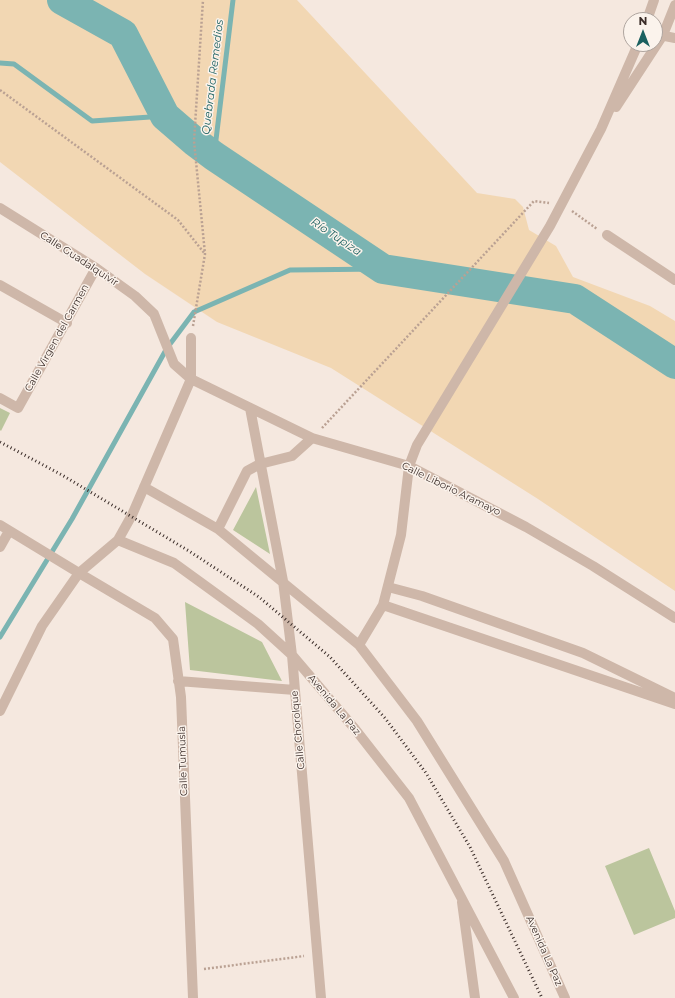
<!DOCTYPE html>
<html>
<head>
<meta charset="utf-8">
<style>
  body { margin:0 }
  #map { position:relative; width:675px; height:998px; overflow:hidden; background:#f5e8df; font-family:Montserrat,sans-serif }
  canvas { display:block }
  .north { position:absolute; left:623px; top:12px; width:40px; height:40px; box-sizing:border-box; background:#fbf3ec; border:1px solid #aea49e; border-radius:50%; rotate:0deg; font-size:11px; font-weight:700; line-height:16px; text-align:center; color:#3b2d29 }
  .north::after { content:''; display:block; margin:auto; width:14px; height:18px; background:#1b605f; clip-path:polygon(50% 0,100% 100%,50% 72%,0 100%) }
</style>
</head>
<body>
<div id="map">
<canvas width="675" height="998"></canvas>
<div class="north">N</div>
</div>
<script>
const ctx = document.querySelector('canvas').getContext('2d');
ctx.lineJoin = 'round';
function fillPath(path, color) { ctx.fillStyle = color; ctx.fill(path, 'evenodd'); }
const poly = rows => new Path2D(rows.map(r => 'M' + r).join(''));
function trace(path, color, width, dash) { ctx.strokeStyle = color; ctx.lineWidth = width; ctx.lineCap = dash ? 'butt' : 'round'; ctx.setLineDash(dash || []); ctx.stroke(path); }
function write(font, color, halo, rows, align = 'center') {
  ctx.font = font + ' Montserrat,sans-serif'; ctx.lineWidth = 3; ctx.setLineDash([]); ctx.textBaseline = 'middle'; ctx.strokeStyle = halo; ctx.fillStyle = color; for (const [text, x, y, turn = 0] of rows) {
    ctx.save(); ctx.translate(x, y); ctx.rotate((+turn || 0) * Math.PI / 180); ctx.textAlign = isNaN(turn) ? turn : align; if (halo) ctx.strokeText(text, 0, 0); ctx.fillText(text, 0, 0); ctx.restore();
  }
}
fillPath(poly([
  [0,408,10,413,1,431,0,430],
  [256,487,270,554,233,530],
  [185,602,262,642,282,681,190,670],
  [649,848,675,911,675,918,634,935,605,866]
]), '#bbc59d');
fillPath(poly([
  [0,0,297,0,477,193,515,199,523,207,529,230,556,246,573,277,650,306,675,321,675,591,538,499,331,368,217,322,145,274,0,162]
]), '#f2d7b3');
trace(poly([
  [0,63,14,64,92,121,165,116],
  [214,156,233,0],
  [0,637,72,519,167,348,194,312,290,270,383,269]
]), '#7bb4b2', 5);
trace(poly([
  [62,0,123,34,165,116,194,141,214,156,383,269,575,299,675,364]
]), '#7bb4b2', 30);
trace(poly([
  [0,90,178,220,205,254],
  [572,211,597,229],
  [193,326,205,254,194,141,203,0],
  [322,428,534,201,549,203],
  [204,969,304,956]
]), '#baa193', 2.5, [2, 2]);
trace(poly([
  [647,20,654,0],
  [655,34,675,38],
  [616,107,663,35,675,5],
  [0,208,96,268,135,296,154,314,174,364,191,379,312,438,409,466,526,527,593,566,675,618],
  [607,235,675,280],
  [0,285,67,323],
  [0,398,18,408,96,268],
  [250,408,283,581,292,655,321,998],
  [144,487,218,529,359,645,417,721,504,861,565,998],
  [0,525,79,573,118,540,174,563,258,624,292,655,355,729,409,798,514,998],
  [218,529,247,471,260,464,292,456,312,438],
  [118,540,132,515,191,379,191,338],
  [0,547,9,531],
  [388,587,422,596,583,653,675,698],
  [383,605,675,704],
  [359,645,383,605,401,535,409,466,417,445,550,226,601,129,638,44],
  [178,681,295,690],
  [0,711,42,626,79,573,155,618,173,639,181,697,193,998],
  [462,902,475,998]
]), '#ceb7a9', 10);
trace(poly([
  [0,442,62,475,189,551,259,597,330,657,385,718,426,773,470,847,542,998]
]), '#3b2d29', 3, [1, 3]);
write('10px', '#3b2d29', '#fbf3ec', [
  ["Calle Guadalquivir",79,259,33],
  ["Calle Virgen del Carmen",57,338,-61],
  ["Calle Liborio Aramayo",451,489,26],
  ["Avenida La Paz",334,705,50],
  ["Calle Chorolque",298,730,-95],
  ["Calle Tumusla",183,761,-92],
  ["Avenida La Paz",544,951,66]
]);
write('italic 11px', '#1b605f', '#fbf3ec', [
  ["Quebrada Remedios",213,77,-83],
  ["Río Tupiza",336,237,34]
]);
</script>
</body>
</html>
